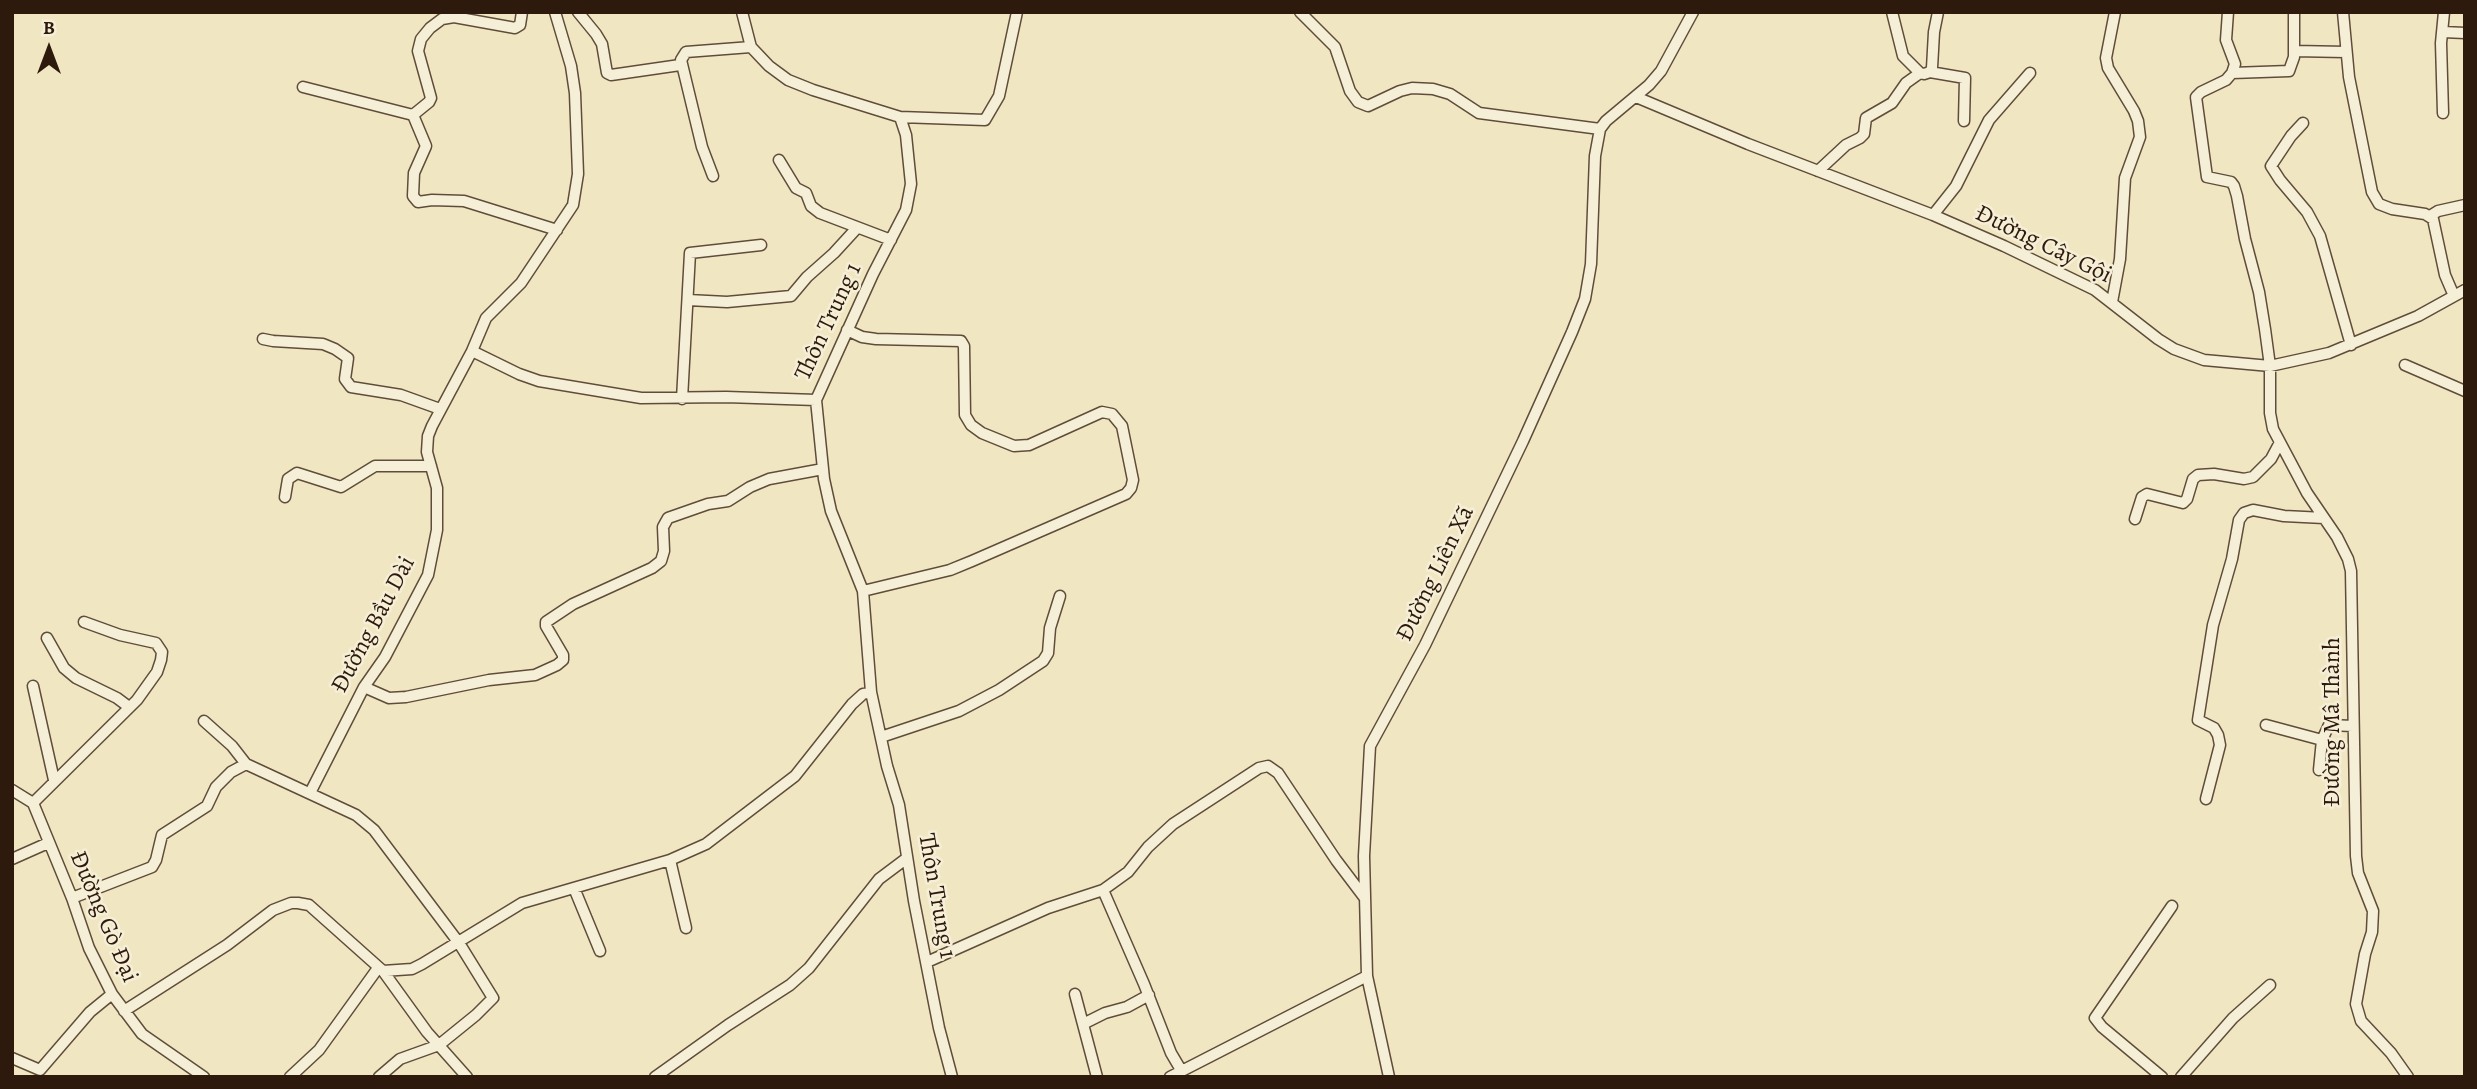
<!DOCTYPE html>
<html>
<head>
<meta charset="utf-8">
<style>
  body { margin:0 }
  #map { position:relative; width:2477px; height:1089px; overflow:hidden; background:#f1e6c2; font-family:Alegreya,serif }
  canvas { display:block }
  .frame { position:absolute; inset:0; border:14px solid #2e1a0c; pointer-events:none }
  .north { position:absolute; left:14px; top:14px; width:70px; height:70px; -webkit-text-stroke:5px #f6efd7; paint-order:stroke; rotate:0deg; font-size:19px; font-weight:700; line-height:28px; text-align:center; color:#2e1a0c }
  .north::after { content:''; display:block; margin:auto; width:24px; height:32px; background:#2e1a0c; clip-path:polygon(50% 0,100% 100%,50% 72%,0 100%) }
</style>
</head>
<body>
<div id="map">
<canvas width="2477" height="1089"></canvas>
<div class="frame"></div>
<div class="north">B</div>
</div>
<script>
const ctx = document.querySelector('canvas').getContext('2d');
ctx.lineJoin = 'round';
const poly = rows => new Path2D(rows.map(r => 'M' + r).join(''));
function trace(path, color, width, dash) { ctx.strokeStyle = color; ctx.lineWidth = width; ctx.lineCap = dash ? 'butt' : 'round'; ctx.setLineDash(dash || []); ctx.stroke(path); }
function write(font, color, halo, rows, align = 'center') {
  ctx.font = font + ' Alegreya,serif'; ctx.lineWidth = 5; ctx.setLineDash([]); ctx.textBaseline = 'middle'; ctx.strokeStyle = halo; ctx.fillStyle = color; for (const [text, x, y, turn = 0] of rows) {
    ctx.save(); ctx.translate(x, y); ctx.rotate((+turn || 0) * Math.PI / 180); ctx.textAlign = isNaN(turn) ? turn : align; if (halo) ctx.strokeText(text, 0, 0); ctx.fillText(text, 0, 0); ctx.restore();
  }
}
const minor = poly([
  [522,12,520,25,515,28,454,17,442,19,430,28,421,39,418,51,431,98,429,102,413,115,426,146,414,173,413,196,418,202,432,200,464,201,557,230],
  [578,12,596,34,602,44,607,73,611,75,680,65],
  [742,12,751,47,769,66,788,80,813,90,900,117,906,135,911,184,906,210,873,274,816,400,824,479,831,511,863,591,871,692,887,766,899,805,914,901,939,1028,952,1077],
  [1300,12,1335,47,1350,91,1358,102,1368,106,1400,91,1412,88,1433,89,1450,94,1479,113,1600,129],
  [1892,12,1903,56,1920,73,1924,74,1930,72,1932,68,1934,32,1938,12],
  [2228,12,2226,40,2235,64,2232,73,2226,80,2201,92,2196,97,2207,177,2231,182,2234,186,2237,196,2245,239,2259,292,2265,329,2270,366,2270,413,2273,429,2307,493,2337,537,2348,559,2351,571,2356,856,2358,873,2373,911,2372,932,2365,954,2356,1004,2361,1021,2391,1053,2408,1077],
  [2343,12,2349,77,2372,192,2379,204,2392,209,2425,214,2433,219,2445,275,2454,296],
  [2443,32,2465,33],
  [2294,51,2346,52],
  [1930,72,1965,78,1964,121],
  [2232,73,2289,71,2294,57,2294,12],
  [303,87,413,115],
  [1636,97,1748,144,1933,215,2004,246,2095,290,2158,339,2174,349,2204,360,2270,366,2329,353,2418,316,2465,290],
  [2443,113,2441,43,2444,12],
  [900,117,985,120,999,96,1017,12],
  [2303,123,2291,136,2271,166,2280,180,2307,212,2320,236,2351,345],
  [779,160,796,188,806,193,811,206,820,213,891,240],
  [1818,171,1846,145,1860,138,1864,134,1866,118,1892,103,1906,83,1920,73],
  [713,176,702,147,681,60,686,52,751,47],
  [1933,215,1956,186,1989,120,2030,73],
  [2430,216,2438,211,2465,205],
  [688,300,727,302,791,296,807,277,834,253,856,229],
  [2112,302,2120,259,2125,178,2140,137,2138,121,2134,111,2108,68,2106,58,2115,12],
  [847,330,862,337,876,339,961,341,964,346,965,415,971,425,982,433,1014,446,1029,445,1102,412,1112,414,1122,426,1133,480,1131,488,1126,494,972,561,950,570,863,591],
  [263,339,273,341,323,344,335,349,348,358,345,379,351,387,401,395,440,409],
  [472,351,519,374,539,381,641,398,726,397,816,400],
  [2405,365,2465,391],
  [682,399,690,253,761,245],
  [285,497,288,479,297,473,341,487,375,466,431,466],
  [2135,519,2142,497,2147,494,2183,503,2187,499,2193,479,2198,475,2214,474,2244,479,2253,477,2271,459,2279,444],
  [47,638,64,668,76,678,117,698,129,707],
  [33,686,54,780],
  [364,687,389,698,406,697,489,680,535,675,557,665,563,660,563,655,546,626,546,622,573,604,652,568,661,561,664,551,663,527,668,518,708,504,728,501,750,487,769,479,823,469],
  [204,721,232,746,246,764],
  [2266,725,2322,740],
  [881,737,959,711,999,690,1043,661,1048,653,1050,628,1060,596],
  [2319,770,2322,740,2329,725,2353,726],
  [12,790,33,803,72,898,89,948,112,994,142,1034,204,1077],
  [310,793,364,687,385,657,428,575,437,530,437,488,427,452,428,436,432,426,472,351,486,318,521,283,573,205,578,174,575,93,571,66,555,12],
  [2206,799,2220,745,2218,735,2214,728,2198,720,2213,625,2232,559,2239,520,2244,513,2253,510,2284,516,2324,518],
  [33,803,137,700,157,672,161,660,162,652,156,643,120,635,84,622],
  [12,859,48,843],
  [670,860,686,928],
  [574,888,600,951],
  [1103,890,1144,984,1171,1053,1181,1070],
  [72,898,152,867,156,860,162,835,207,806,216,787,231,772,246,764,356,815,374,830,459,943,493,998,476,1015,439,1045,400,1059,379,1077],
  [927,962,1048,908,1103,890,1128,872,1148,847,1173,824,1259,768,1268,766,1278,773,1336,860,1364,897],
  [383,971,412,969,422,964,522,903,670,860,706,844,795,776,852,704,863,694,871,692],
  [1367,976,1389,1077],
  [1075,994,1097,1077],
  [124,1011,227,945,273,910,291,903,298,903,309,905,383,971,427,1032,467,1077],
  [1083,1024,1105,1013,1127,1007,1149,995],
  [12,1058,40,1070,90,1012,112,994],
  [290,1077,319,1050,378,968],
  [655,1077,728,1025,790,985,809,968,879,879,907,858],
  [1170,1077,1367,976,1364,856,1370,746,1425,645,1523,441,1572,332,1585,299,1591,264,1595,156,1600,129,1606,121,1649,85,1661,71,1693,12],
  [2162,1077,2102,1027,2095,1018,2172,906],
  [2181,1077,2233,1018,2270,985]
]);
trace(minor, '#5f4d3a', 13);
trace(minor, '#f6efd7', 10);
write('24px', '#2e1a0c', '#f6efd7', [
  ["Đường Cây Gội",2043,245,26],
  ["Thôn Trung 1",829,322,-65],
  ["Đường Liên Xã",1436,574,-64],
  ["Đường Bầu Dài",374,625,-62],
  ["Đường Mâ Thành",2333,722,-90],
  ["Thôn Trung 1",936,896,80],
  ["Đường Gò Đại",103,917,67]
]);
</script>
</body>
</html>
